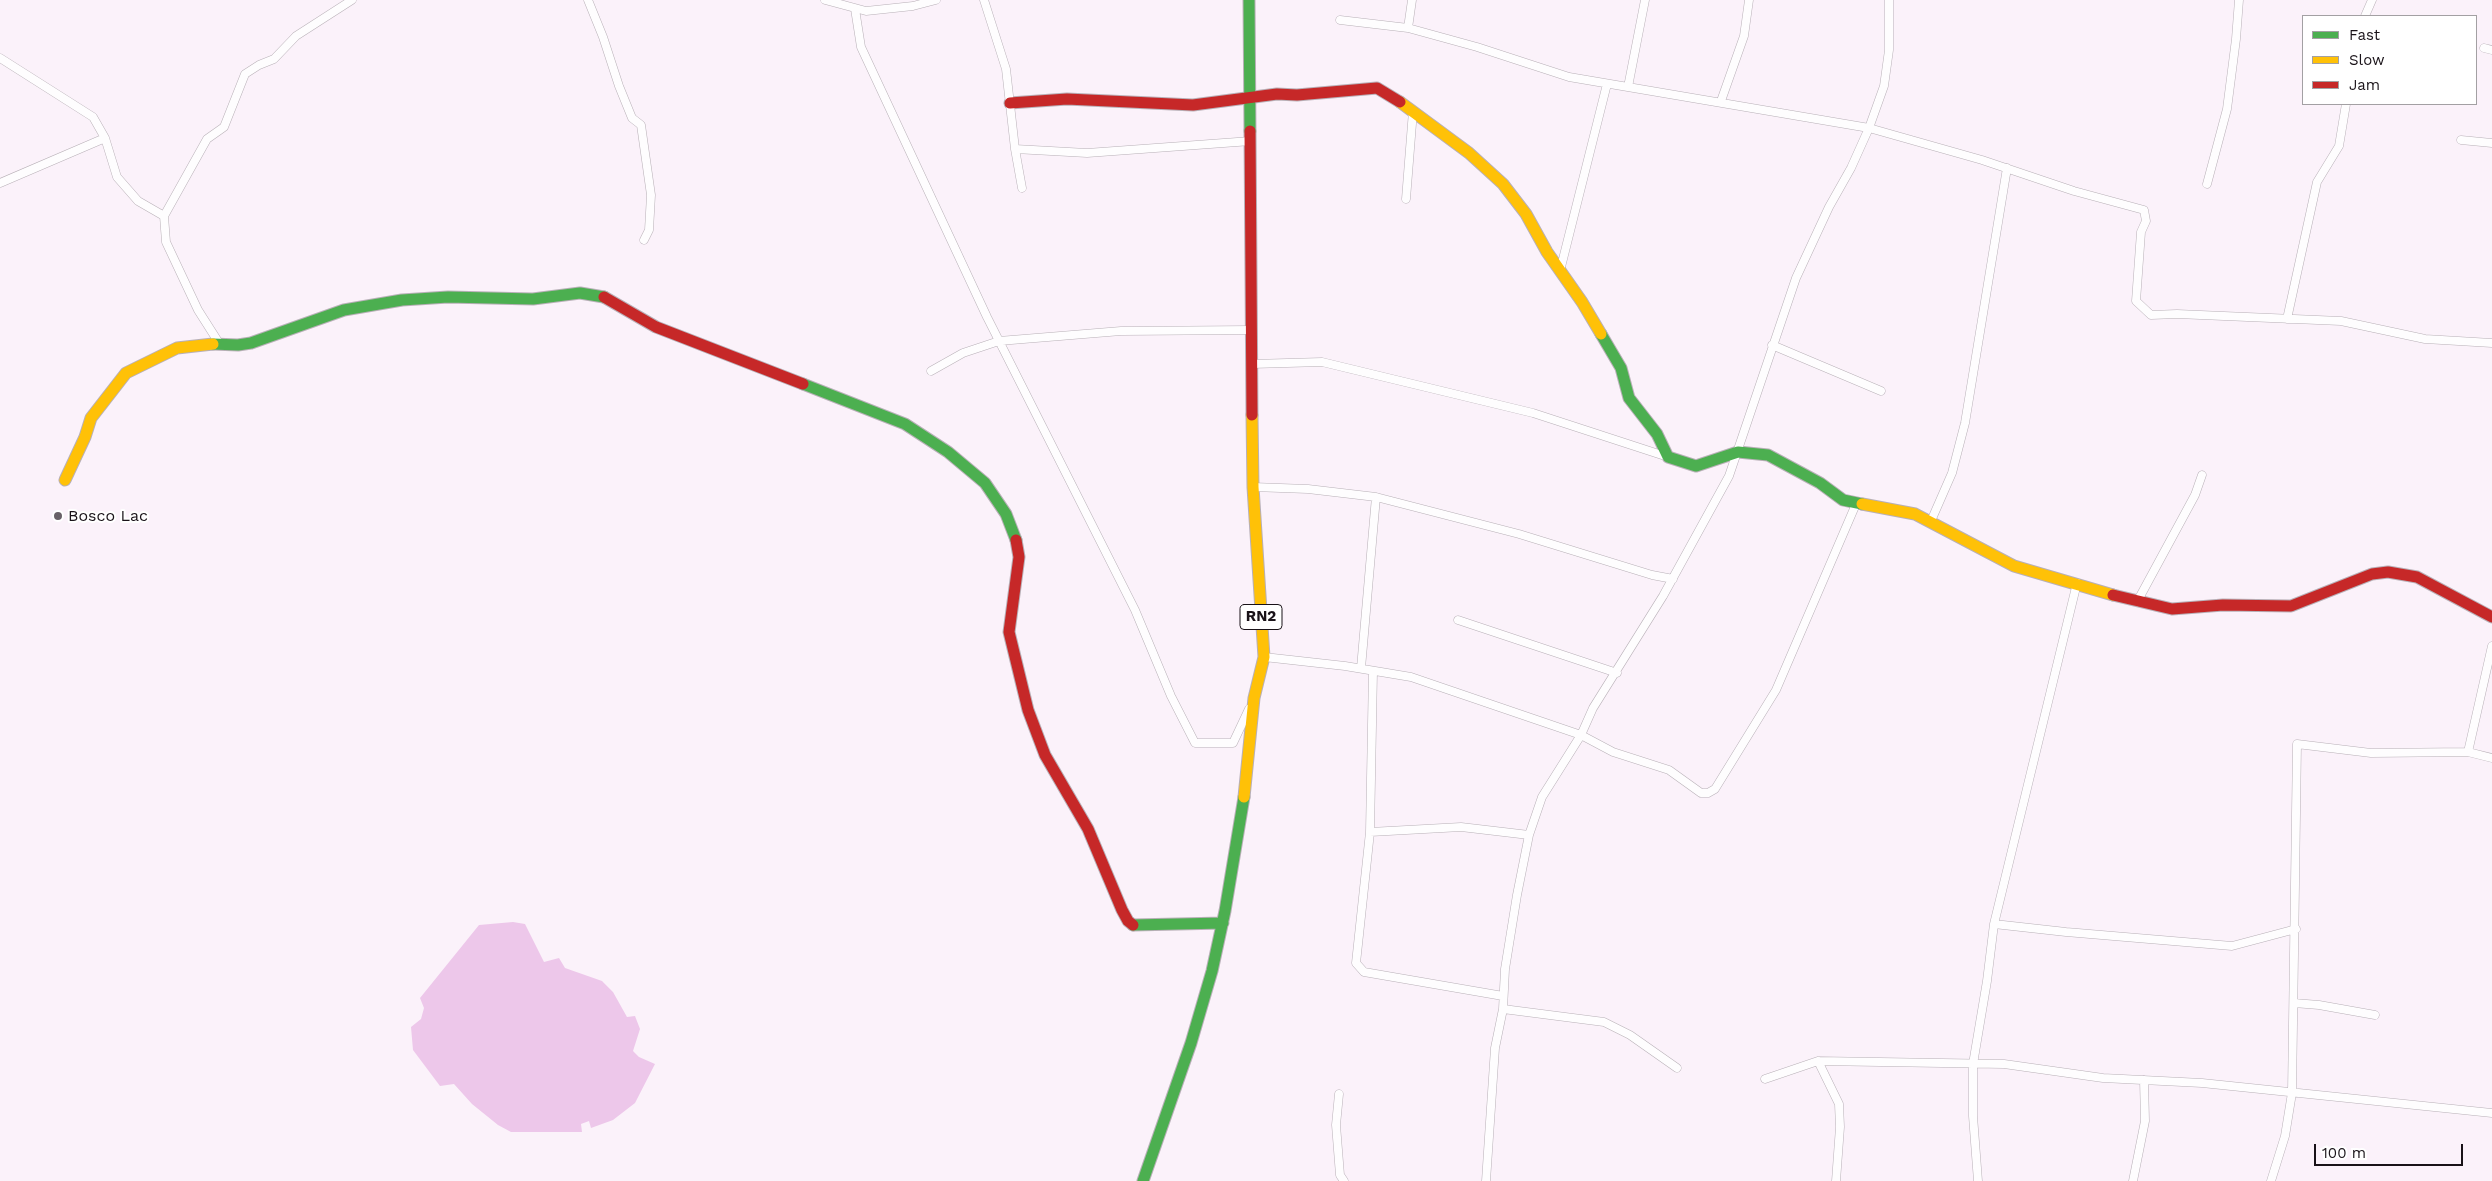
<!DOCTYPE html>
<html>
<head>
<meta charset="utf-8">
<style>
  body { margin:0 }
  #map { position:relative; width:2492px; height:1181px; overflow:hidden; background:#fbf2fa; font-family:"Work Sans",sans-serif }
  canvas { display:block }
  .legend { position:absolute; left:2302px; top:15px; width:175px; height:90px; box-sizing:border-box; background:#fff; border:1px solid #a3a0a3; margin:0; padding:6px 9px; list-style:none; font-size:15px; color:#191218 }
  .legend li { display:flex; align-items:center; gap:10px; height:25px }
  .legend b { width:25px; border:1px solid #a3a0a3 }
  .scale { position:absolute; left:2314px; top:1144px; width:149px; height:22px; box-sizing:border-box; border:2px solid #191218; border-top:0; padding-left:6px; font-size:15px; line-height:18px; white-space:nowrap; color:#191218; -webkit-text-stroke:4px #fff; paint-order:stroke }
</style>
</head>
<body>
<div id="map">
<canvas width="2492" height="1181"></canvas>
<ul class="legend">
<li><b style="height:6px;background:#4caf50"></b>Fast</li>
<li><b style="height:6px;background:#ffc107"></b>Slow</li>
<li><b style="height:6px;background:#c62828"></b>Jam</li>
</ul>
<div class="scale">100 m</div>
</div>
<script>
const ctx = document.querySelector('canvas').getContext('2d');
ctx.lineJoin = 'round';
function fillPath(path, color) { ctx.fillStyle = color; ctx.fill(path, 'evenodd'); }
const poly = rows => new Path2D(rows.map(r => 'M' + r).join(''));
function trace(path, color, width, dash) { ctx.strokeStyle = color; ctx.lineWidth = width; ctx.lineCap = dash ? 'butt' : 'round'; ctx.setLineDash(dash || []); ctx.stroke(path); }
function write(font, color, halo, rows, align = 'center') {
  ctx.font = font + ' "Work Sans",sans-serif'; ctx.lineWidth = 4; ctx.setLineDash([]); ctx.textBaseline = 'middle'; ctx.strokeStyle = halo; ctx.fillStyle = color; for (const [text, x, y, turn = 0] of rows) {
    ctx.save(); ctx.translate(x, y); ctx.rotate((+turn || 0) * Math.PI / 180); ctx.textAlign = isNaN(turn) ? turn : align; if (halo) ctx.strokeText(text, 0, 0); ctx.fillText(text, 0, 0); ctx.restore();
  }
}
fillPath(poly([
  [513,922,525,924,544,962,559,958,565,968,602,981,613,992,627,1017,635,1016,640,1029,633,1051,639,1057,655,1064,635,1103,613,1120,591,1128,589,1121,581,1124,582,1132,511,1132,498,1125,472,1104,454,1084,440,1086,413,1050,411,1027,421,1019,424,1008,420,998,479,925]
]), '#edc7ea');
const street = poly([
  [588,0,603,37,619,86,632,118,641,125,651,195,649,230,644,240],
  [825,0,866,11,913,6,936,0],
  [984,0,1006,69,1015,149,1087,153,1251,141],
  [855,9,861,47,987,317,1135,610,1171,696,1195,743,1233,743,1249,709],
  [2365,16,2372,0],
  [1340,20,1408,28,1477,47,1569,77,1869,128,1982,160,2074,191,2144,210,2146,221,2141,232,2136,301,2151,315,2177,314,2341,321,2425,339,2492,343],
  [1408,28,1412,0],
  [2484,48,2492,50],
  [0,58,93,117,105,138,117,177,138,201,164,216,166,242,198,310,219,343],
  [1628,87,1645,0],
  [1721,101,1744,36,1749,0],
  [2461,140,2492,143],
  [1015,149,1022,188],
  [0,183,105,138],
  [2207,184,2227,109,2236,39,2239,0],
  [1406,199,1413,111],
  [164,216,207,139,224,127,245,74,259,65,274,59,296,36,352,0],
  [1560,271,1607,84],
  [2287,319,2317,182,2339,146,2346,104],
  [1772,345,1881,391],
  [1252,364,1322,362,1533,413,1668,457],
  [931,371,963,353,999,341,1121,331,1252,330],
  [1253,487,1308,489,1376,497,1519,534,1652,575,1673,579],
  [1931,521,1952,473,1965,423,2007,168],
  [2137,602,2195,495,2202,475],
  [1458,620,1617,673],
  [1264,657,1345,666,1411,677,1581,735,1613,752,1669,770,1701,793,1708,793,1715,789,1776,690,1856,504],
  [1361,668,1376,497],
  [1373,671,1370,832,1356,963,1364,972,1503,996],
  [2468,752,2492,646],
  [1370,832,1461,827,1529,835],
  [1994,924,2066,932,2232,946,2296,929],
  [2294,1003,2319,1005,2375,1015],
  [1503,1009,1604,1022,1630,1035,1677,1068],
  [1818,1061,1839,1104,1840,1127,1836,1181],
  [1765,1079,1818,1061,2004,1064,2103,1078,2202,1083,2492,1113],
  [1339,1094,1336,1125,1340,1175,1344,1181],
  [1486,1181,1495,1048,1503,1009,1505,969,1517,895,1529,835,1542,797,1581,735,1593,708,1663,596,1729,476,1796,278,1829,207,1851,168,1869,128,1884,86,1889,50,1889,0],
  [1978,1181,1973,1116,1973,1064,1987,981,1994,924,2077,583],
  [2133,1181,2145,1121,2144,1080],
  [2271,1181,2285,1136,2292,1093,2297,744,2371,753,2468,752,2492,758]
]);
const fast = poly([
  [1249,0,1250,131],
  [1601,334,1621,368,1629,398,1657,434,1668,457,1696,466,1738,452,1768,455,1820,483,1843,500,1862,504],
  [213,344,238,345,251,343,344,310,402,300,448,297,533,299,580,293,604,297],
  [803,384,905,424,948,452,985,483,1006,514,1016,540],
  [1133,925,1223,923],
  [1143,1181,1191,1043,1212,971,1225,911,1244,797]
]);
const slow = poly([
  [1400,102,1469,153,1503,184,1526,214,1547,252,1582,302,1601,334],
  [65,480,85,437,91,418,126,373,177,348,213,344],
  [1862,504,1915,514,2014,566,2113,595],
  [1244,797,1254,698,1264,657,1253,487,1252,415]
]);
const jam = poly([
  [1010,103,1067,99,1193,105,1277,94,1297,95,1377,88,1400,102],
  [1250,131,1252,415],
  [604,297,656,327,803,384],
  [1016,540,1019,557,1009,632,1028,710,1045,755,1088,829,1122,910,1128,921,1133,925],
  [2113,595,2172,609,2223,605,2291,606,2372,574,2388,572,2417,577,2492,617]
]);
trace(street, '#b8b0b7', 9);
trace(fast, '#b8b0b7', 13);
trace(slow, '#b8b0b7', 13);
trace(jam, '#b8b0b7', 13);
trace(street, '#fefdfe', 8);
trace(fast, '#4caf50', 11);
trace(slow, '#ffc107', 11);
trace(jam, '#c62828', 11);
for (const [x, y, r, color] of [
  [58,516,5,"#686067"]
]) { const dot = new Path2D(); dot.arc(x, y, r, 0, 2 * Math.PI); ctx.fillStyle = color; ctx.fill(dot); trace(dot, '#fff', 2); }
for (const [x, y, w] of [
  [1261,617,42]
]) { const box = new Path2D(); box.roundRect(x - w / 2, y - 12.5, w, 25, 4); ctx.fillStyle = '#fff'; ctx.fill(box); trace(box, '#191218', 1); }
write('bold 15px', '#191218', null, [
  ["RN2",1261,617]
]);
write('16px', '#191218', '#fff', [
  ["Bosco Lac",68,516]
], 'left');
</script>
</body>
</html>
